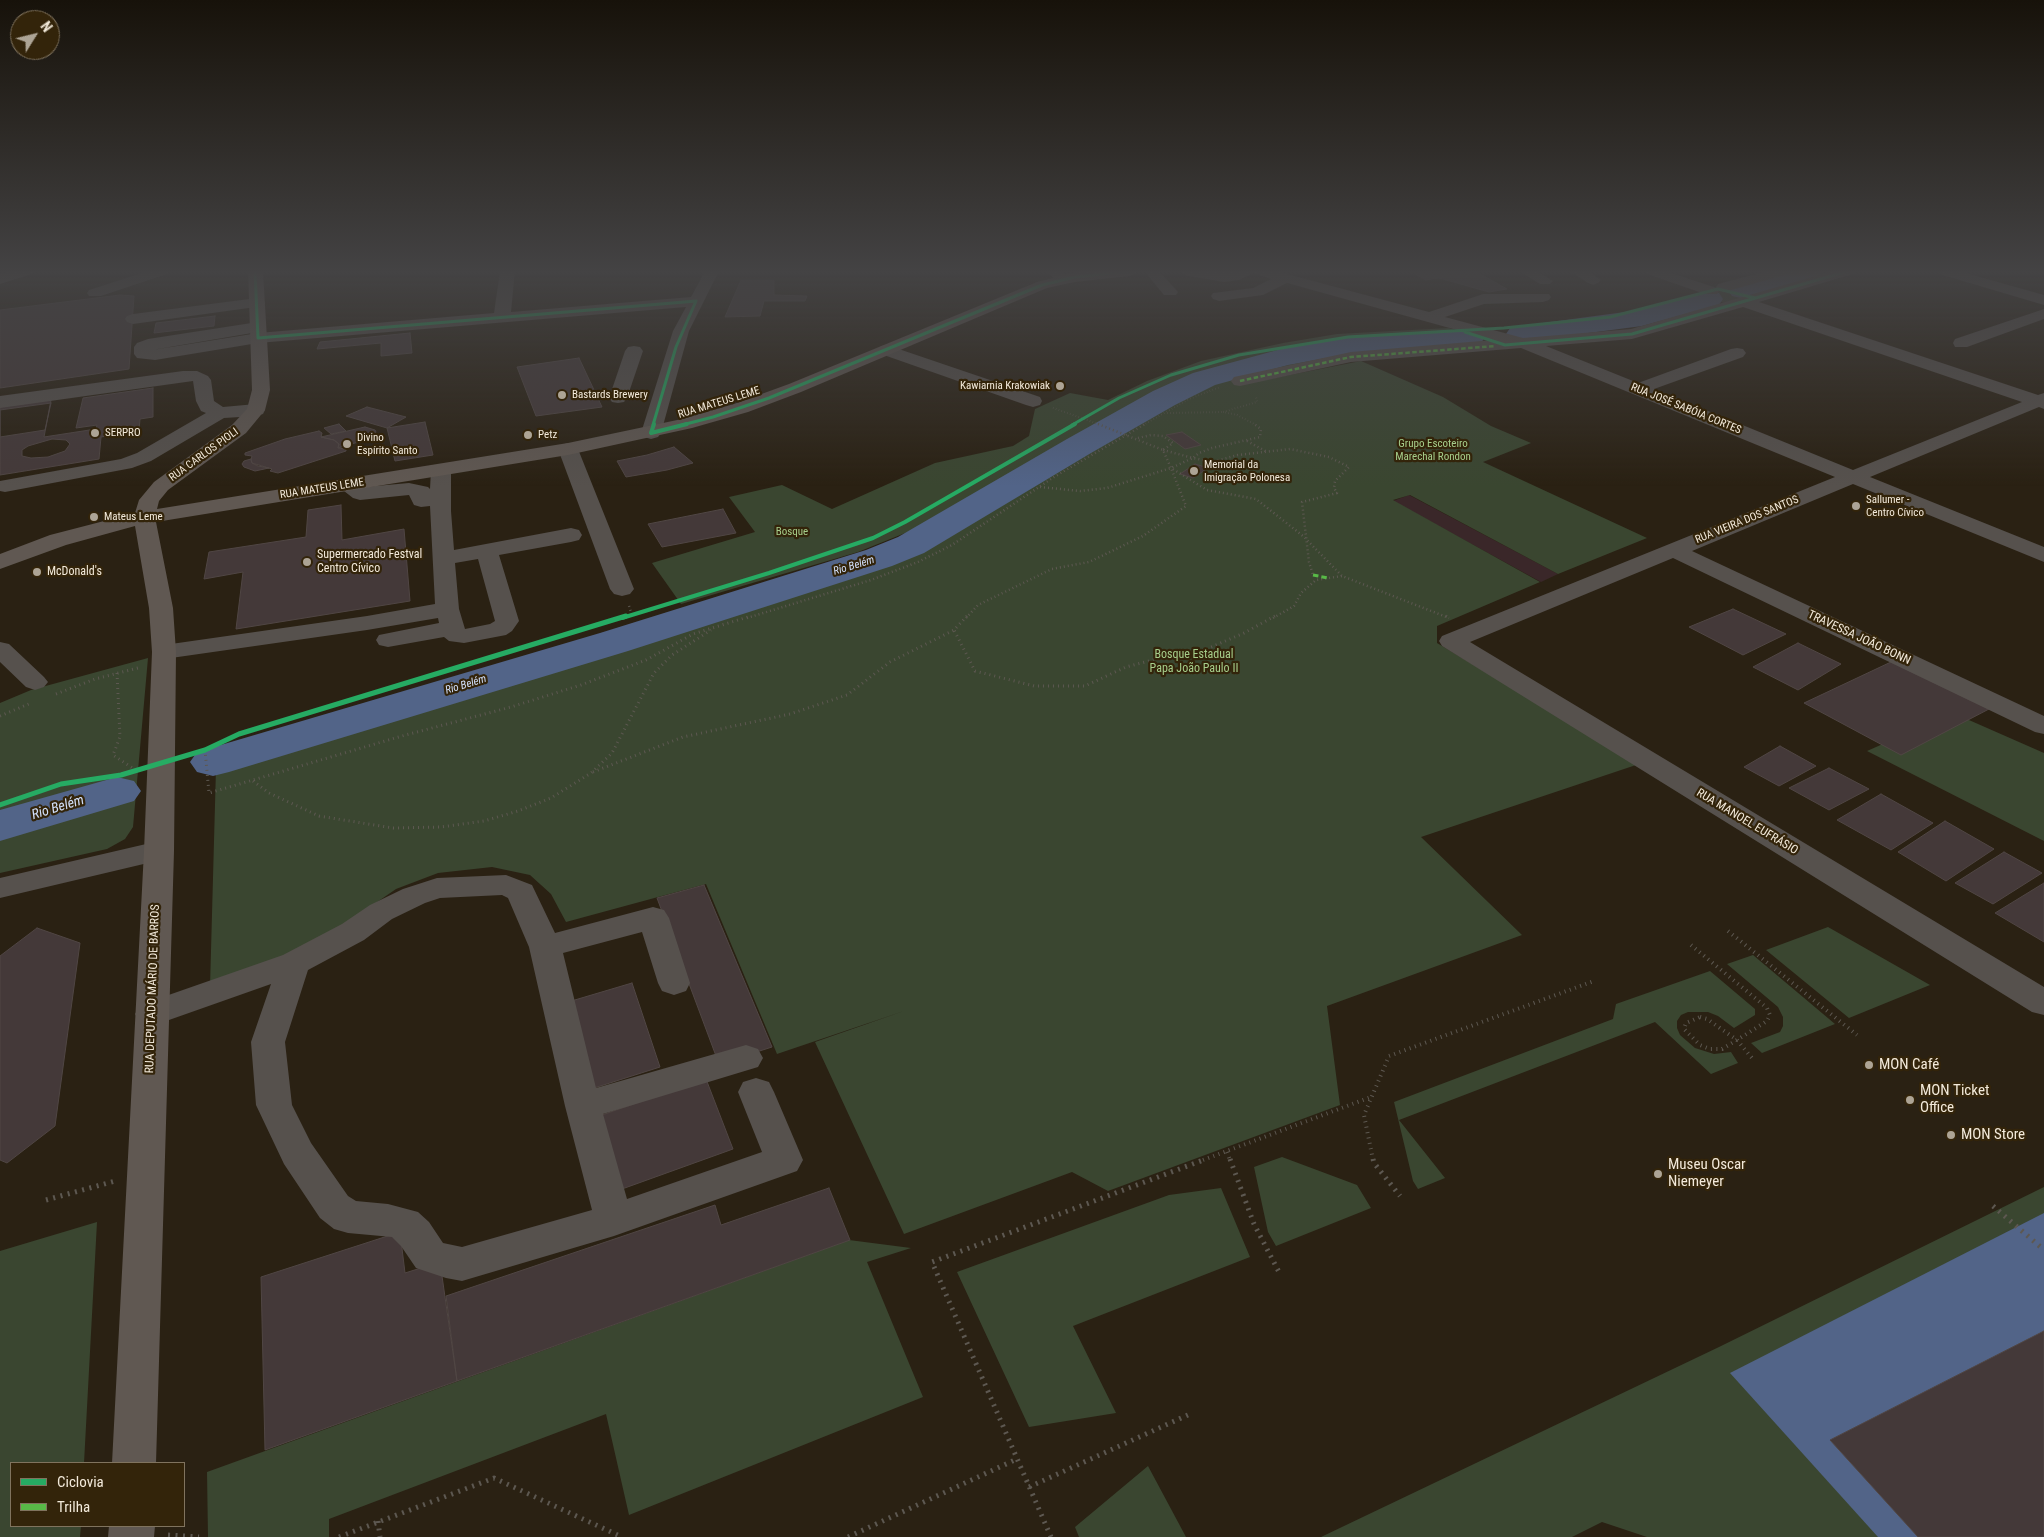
<!DOCTYPE html>
<html>
<head>
<meta charset="utf-8">
<style>
  body { margin:0 }
  #map { position:relative; width:2044px; height:1537px; overflow:hidden; background:#2a2113; font-family:"Roboto Condensed",sans-serif }
  canvas { display:block }
  .legend { position:absolute; left:10px; top:1462px; width:175px; height:65px; box-sizing:border-box; background:#33240a; border:1px solid #80735e; margin:0; padding:6px 9px; list-style:none; font-size:15px; color:#f3eadb }
  .legend li { display:flex; align-items:center; gap:10px; height:25px }
  .legend b { width:25px; border:1px solid #80735e }
  .north { position:absolute; left:10px; top:10px; width:50px; height:50px; box-sizing:border-box; background:#33240a; border:1px solid #80735e; border-radius:50%; rotate:54deg; font-size:14px; font-weight:700; line-height:20px; text-align:center; color:#f3eadb }
  .north::after { content:''; display:block; margin:auto; width:18px; height:22px; background:#ada495; clip-path:polygon(50% 0,100% 100%,50% 72%,0 100%) }
</style>
</head>
<body>
<div id="map">
<canvas width="2044" height="1537"></canvas>
<ul class="legend">
<li><b style="height:6px;background:#26ab63"></b>Ciclovia</li>
<li><b style="height:6px;background:#58b947"></b>Trilha</li>
</ul>
<div class="north">N</div>
</div>
<script>
const ctx = document.querySelector('canvas').getContext('2d');
ctx.lineJoin = 'round';
function fillPath(path, color) { ctx.fillStyle = color; ctx.fill(path, 'evenodd'); }
const poly = rows => new Path2D(rows.map(r => 'M' + r).join(''));
function trace(path, color, width, dash) { ctx.strokeStyle = color; ctx.lineWidth = width; ctx.lineCap = dash ? 'butt' : 'round'; ctx.setLineDash(dash || []); ctx.stroke(path); }
function write(font, color, halo, rows, align = 'center') {
  ctx.font = font + ' "Roboto Condensed",sans-serif'; ctx.lineWidth = 4.5; ctx.setLineDash([]); ctx.textBaseline = 'middle'; ctx.strokeStyle = halo; ctx.fillStyle = color; for (const [text, x, y, turn = 0] of rows) {
    ctx.save(); ctx.translate(x, y); ctx.rotate((+turn || 0) * Math.PI / 180); ctx.textAlign = isNaN(turn) ? turn : align; if (halo) ctx.strokeText(text, 0, 0); ctx.fillText(text, 0, 0); ctx.restore();
  }
}
fillPath(poly([
  [1409,495,1558,574,1541,582,1393,501]
]), '#3a2729');
fillPath(poly([
  [1727,288,1753,297,1727,304,1701,295],
  [1449,328,1489,343,1257,373,1235,366,1203,377,1148,401,1059,449,935,521,858,552,681,604,652,563,755,532,729,497,782,485,832,509,935,463,1013,446,1029,436,1035,409,1070,393,1108,400,1147,381,1201,361,1283,343,1337,334],
  [1361,361,1443,397,1491,426,1531,443,1483,462,1647,538,1558,574,1410,495,1393,500,1540,582,1437,626,1437,643,1639,764,1421,837,1522,935,1327,1006,1340,1105,1108,1191,1072,1172,904,1234,815,1042,904,1011,777,1054,706,884,566,922,551,894,530,875,492,867,438,873,396,889,367,909,349,930,210,987,216,768,876,566,918,547,1043,473,1177,398,1215,381,1241,373,1254,382],
  [148,658,133,827,125,839,107,849,0,873,0,703,31,690],
  [1953,713,2044,753,2044,841,1867,751],
  [1828,927,1930,985,1849,1018,1766,950],
  [1753,955,1835,1024,1762,1053,1751,1043,1780,1032,1783,1026,1783,1017,1778,1007,1727,964],
  [1710,971,1755,1009,1755,1015,1734,1028,1718,1016,1708,1012,1688,1012,1681,1015,1677,1021,1677,1028,1680,1035,1695,1048,1714,1054,1731,1052,1738,1063,1711,1074,1655,1022,1399,1120,1445,1178,1418,1189,1413,1181,1394,1102,1613,1019,1616,1004],
  [1282,1157,1357,1185,1371,1208,1276,1246,1268,1232,1254,1167],
  [2044,1187,2044,1537,1647,1537,1602,1522,1572,1537,1321,1537,1719,1347],
  [1221,1188,1250,1257,1073,1326,1116,1413,1029,1427,957,1272,1169,1195],
  [97,1222,84,1463,11,1463,11,1526,81,1526,80,1537,0,1537,0,1251],
  [849,1240,911,1248,867,1262,923,1397,629,1515,606,1414,329,1519,329,1537,208,1537,207,1472],
  [1148,1466,1186,1537,1079,1537,1075,1527]
]), '#3a4630');
fillPath(poly([
  [2044,1213,2044,1537,1878,1537,1730,1373]
]), '#526488');
fillPath(poly([
  [1784,271,1824,271,1820,276,1741,298,1732,296,1728,290,1732,284,1784,271],
  [1710,291,1719,293,1723,299,1719,305,1642,326,1520,342,1510,340,1506,334,1510,328,1520,326,1640,310,1710,291],
  [1471,329,1481,331,1485,337,1481,343,1471,345,1348,354,1288,365,1215,385,1175,405,1091,453,924,553,892,566,628,651,229,772,213,776,197,772,190,762,197,752,600,633,866,550,898,537,1067,439,1153,391,1193,373,1285,348,1348,336,1471,329],
  [117,777,134,781,141,791,134,801,0,841,0,810,117,777]
]), '#526488');
const building = poly([
  [1411,271,1475,271,1507,289,1489,292,1439,278,1425,280,1411,271],
  [741,280,774,280,774,295,807,296,805,301,764,301,760,316,725,317,741,280],
  [120,295,134,296,129,369,0,388,0,310,120,295],
  [215,316,214,326,154,333,156,323,215,316],
  [410,333,412,353,381,356,381,343,317,349,320,342,410,333],
  [579,358,602,407,536,416,517,367,579,358],
  [153,388,153,417,140,419,139,430,101,437,99,459,0,475,0,407,51,400,44,437,96,429,97,425,76,428,83,398,153,388],
  [51,403,45,430,0,437,0,410,51,403],
  [367,407,406,417,387,428,346,416,367,407],
  [425,422,433,455,395,461,387,428,425,422],
  [339,424,346,431,331,434,324,428,339,424],
  [365,427,375,430,376,432,372,438,338,448,339,444,334,440,321,437,365,427],
  [319,431,322,433,321,437,334,440,339,444,338,448,346,449,346,451,278,473,270,471,272,469,252,463,251,460,252,456,245,455,245,453,285,439,319,431],
  [1182,432,1201,445,1185,449,1166,435,1182,432],
  [52,439,66,440,70,444,65,451,48,457,31,458,22,456,22,450,28,446,52,439],
  [674,447,693,463,667,470,626,477,617,461,647,455,674,447],
  [251,459,252,463,258,466,269,468,255,471,244,467,242,464,244,461,251,459],
  [1195,464,1208,468,1193,478,1180,474,1195,464],
  [341,505,342,540,404,529,410,601,236,629,243,572,204,579,209,552,306,537,308,510,341,505],
  [723,509,736,533,662,547,648,524,723,509],
  [1733,609,1786,634,1743,655,1689,627,1733,609],
  [1798,643,1841,664,1798,690,1753,667,1798,643],
  [1891,662,1989,709,1901,755,1804,703,1891,662],
  [1780,746,1816,766,1779,786,1744,767,1780,746],
  [1829,768,1869,789,1829,810,1789,788,1829,768],
  [1881,794,1933,823,1891,850,1837,820,1881,794],
  [1945,821,1994,849,1946,881,1898,852,1945,821],
  [2004,852,2042,873,1993,904,1955,883,2004,852],
  [2044,883,2044,942,1995,913,2044,883],
  [704,885,772,1047,719,1064,657,898,704,885],
  [37,928,80,943,55,1126,7,1163,0,1160,0,956,37,928],
  [632,983,660,1067,591,1089,568,1002,632,983],
  [706,1079,733,1149,622,1189,599,1116,706,1079],
  [829,1188,850,1240,457,1381,446,1296,715,1205,721,1225,829,1188],
  [400,1232,405,1273,440,1262,457,1381,265,1450,261,1277,400,1232],
  [2044,1331,2044,1537,1918,1537,1830,1440,2044,1331]
]);
fillPath(building, '#443939');
trace(building, '#504644', 1);
trace(poly([
  [1053,408,1101,425],
  [1167,413,1223,412],
  [1143,425,1189,399,1220,387],
  [1256,425,1237,415,1223,412,1257,402,1256,397]
]), '#5d5851', 2, [0.5, 2.5]);
trace(poly([
  [1098,424,1163,450,1171,468,1207,490,1256,499,1303,536,1342,576,1449,618],
  [1138,438,1151,435,1163,436,1173,443,1163,450],
  [1247,441,1267,452],
  [1163,450,1193,458,1199,453,1212,448,1260,437,1261,429,1254,424],
  [1040,487,1080,491,1107,488,1171,468,1193,458,1212,462,1238,455,1290,449,1329,457,1349,467,1335,481,1334,488,1337,493,1302,502,1309,562,1313,575],
  [629,606,632,615],
  [747,618,871,580,918,562,952,545,1054,477,1145,424],
  [966,618,978,605,1052,569,1089,562,1143,536,1186,506,1171,468],
  [1273,618,1294,606,1301,593,1316,580,1342,576]
]), '#5d5851', 2.5, [1, 3]);
trace(poly([
  [967,616,954,630,975,671,1034,686,1085,686,1126,667,1168,656,1202,651,1244,633,1275,616],
  [1446,616,1450,618],
  [117,673,120,737,113,755,134,769],
  [56,694,95,679,138,668],
  [0,716,31,703],
  [205,750,209,793,402,736,511,707,581,685,646,660,693,634,751,616],
  [593,772,683,737,790,714,847,695,890,662,954,630],
  [253,781,269,793,319,816,393,828,441,827,484,821,518,811,551,798,591,773,612,753,654,673,672,655,711,630]
]), '#5d5851', 3, [1, 4]);
trace(poly([
  [1728,931,1857,1035],
  [1691,945,1767,1008,1770,1015,1767,1021,1737,1040],
  [1700,1017,1707,1019,1737,1040,1722,1049,1710,1049,1700,1045,1684,1029,1686,1023,1700,1017],
  [1737,1040,1752,1058],
  [1227,1152,1230,1160],
  [1203,1160,1371,1097],
  [1373,1160,1364,1115,1389,1056,1594,981]
]), '#5d5851', 4, [1, 4.5]);
trace(poly([
  [1230,1159,1254,1224,1280,1274],
  [1373,1159,1374,1163,1400,1196],
  [46,1200,115,1181],
  [1993,1206,2044,1250],
  [1029,1487,1190,1414],
  [378,1521,380,1537],
  [168,1535,199,1537],
  [339,1537,494,1478,622,1537],
  [848,1537,1017,1459],
  [1051,1537,932,1262,1206,1159]
]), '#5d5851', 5, [2, 5.5]);
fillPath(poly([
  [148,271,170,271,167,274,101,296,89,296,87,293,89,290,148,271],
  [500,271,515,271,511,312,691,297,705,271,719,271,689,331,661,433,658,437,651,439,644,437,641,433,673,331,686,307,258,343,155,360,137,358,134,354,134,347,137,343,148,339,258,322,264,323,266,327,264,331,152,350,258,333,494,313,500,271],
  [1046,271,1062,271,1071,279,1068,282,1063,284,1058,282,1046,271],
  [1144,271,1159,271,1178,292,1176,295,1164,295,1144,271],
  [1180,271,1232,272,1236,271,1276,271,1429,312,1483,294,1549,294,1551,297,1549,300,1543,302,1484,304,1445,317,1523,338,1631,329,1833,271,1855,271,1853,274,1759,302,2038,395,2044,393,2044,409,2039,407,1870,477,2044,547,2044,562,1853,484,1692,551,2044,716,2044,734,2035,732,1673,558,1470,642,2044,987,2044,1015,2032,1012,1442,646,1439,641,1442,636,1835,477,1521,348,1351,362,1240,386,1234,385,1231,381,1234,377,1351,352,1493,340,1287,283,1263,295,1219,301,1213,299,1211,296,1213,293,1253,288,1271,279,1254,273,1239,280,1224,282,1188,276,1183,274,1180,271],
  [1743,307,2022,402,1853,470,1654,389,1743,357,1746,353,1743,349,1737,348,1731,349,1638,383,1546,346,1632,339,1743,307],
  [1519,271,1537,271,1553,281,1550,284,1540,284,1519,271],
  [1570,271,1588,271,1601,280,1598,283,1593,285,1588,283,1570,271],
  [1644,271,1665,271,1717,288,1719,291,1717,294,1705,294,1647,274,1644,271],
  [1767,271,1791,271,1788,274,1724,292,1718,290,1716,287,1718,284,1767,271],
  [1936,271,1959,271,2044,295,2044,305,1939,274,1936,271],
  [257,298,263,300,265,303,263,306,133,324,127,322,125,319,127,316,133,314,257,298],
  [2044,309,2044,319,1967,347,1955,347,1953,343,1955,339,2044,309],
  [887,345,1040,397,1042,401,1040,405,1033,407,1026,405,881,354,878,350,881,346,887,345],
  [634,346,640,347,643,351,627,398,624,402,618,403,612,402,609,398,625,351,628,347,634,346],
  [183,371,197,371,208,376,211,380,214,401,223,407,256,404,263,406,265,410,263,414,256,416,224,418,151,461,132,468,5,492,0,491,0,481,121,459,137,453,206,413,201,411,196,401,193,381,0,408,0,396,183,371],
  [568,443,575,445,578,449,634,589,630,594,622,596,614,594,610,589,558,449,561,445,568,443],
  [441,464,448,466,451,470,451,511,454,550,571,528,579,530,582,535,579,540,571,542,499,555,519,621,512,631,506,635,464,643,449,641,444,637,388,647,379,645,376,640,379,635,439,623,438,618,367,630,164,659,155,657,152,652,155,647,164,645,367,616,435,604,430,506,421,507,414,505,409,495,360,500,353,498,344,491,344,484,347,480,354,478,361,480,364,487,409,483,428,487,430,489,431,470,434,466,441,464],
  [478,559,495,621,490,624,465,629,459,609,455,563,478,559],
  [0,642,9,644,44,677,48,682,44,687,35,690,26,687,0,662,0,642],
  [159,841,169,844,174,851,169,858,0,898,0,878,159,841],
  [506,875,532,885,555,933,653,907,664,910,669,918,690,983,686,991,674,995,662,991,658,983,642,932,563,953,596,1088,746,1045,758,1049,763,1058,758,1067,603,1114,627,1199,762,1152,738,1092,743,1082,756,1078,769,1082,774,1092,803,1160,797,1171,614,1236,462,1281,446,1278,416,1268,401,1246,392,1237,348,1233,334,1229,320,1218,284,1164,256,1105,251,1042,271,984,152,1026,140,1023,135,1014,140,1005,283,955,342,924,370,905,403,889,437,878,506,875],
  [502,895,508,898,529,947,565,1106,592,1210,462,1247,443,1243,429,1222,418,1212,388,1204,356,1201,348,1196,311,1143,292,1105,285,1042,308,970,364,940,392,919,425,903,440,898,502,895]
]), '#56514d');
fillPath(poly([
  [12,271,35,271,32,274,0,284,0,274,12,271],
  [248,271,263,271,270,390,265,410,246,433,168,490,159,501,157,509,568,443,682,419,734,404,789,384,1037,282,1075,272,1092,271,1138,271,1135,274,1130,276,1075,282,1047,288,801,392,748,412,692,428,568,455,156,522,173,608,176,652,174,851,156,1463,112,1463,144,851,152,652,149,608,135,526,66,545,0,569,0,554,50,535,135,513,139,500,154,482,232,425,247,409,252,390,248,271],
  [109,1526,155,1526,154,1537,108,1537,109,1526]
]), '#605852');
trace(poly([
  [1240,381,1351,357,1496,346]
]), '#58b947', 2.5, [4.5, 2.5]);
trace(poly([
  [1313,575,1328,578]
]), '#58b947', 3, [5.5, 3]);
trace(poly([
  [255,271,258,338,696,301],
  [1465,332,1505,345,1632,334,1848,271],
  [653,425,676,347,696,301],
  [682,425,713,417,769,398,1042,285,1075,277,1130,271],
  [1072,425,1119,398,1171,375,1239,355,1348,337,1504,328,1610,317,1718,289,1755,298]
]), '#26ab63', 3);
trace(poly([
  [654,424,651,433,687,424],
  [622,618,769,573,873,538,905,522,1075,424]
]), '#26ab63', 4);
trace(poly([
  [0,805,61,784,121,775,205,750,239,734,626,616]
]), '#26ab63', 5);
const sky = ctx.createLinearGradient(0, 0, 0, 486);
sky.addColorStop(0, '#17120a');
sky.addColorStop(0.56, '#444344');
sky.addColorStop(1, '#44434400');
ctx.fillStyle = sky;
ctx.fillRect(0, 0, 2044, 486);
for (const [x, y, r, color] of [
  [1060,386,5,"#ada495"],
  [562,395,5,"#ada495"],
  [95,433,5,"#ada495"],
  [528,435,5,"#ada495"],
  [347,444,5,"#ada495"],
  [1194,471,5,"#ada495"],
  [1856,506,5,"#ada495"],
  [94,517,5,"#ada495"],
  [307,562,5,"#ada495"],
  [37,572,5,"#ada495"],
  [1869,1065,5,"#ada495"],
  [1910,1100,5,"#ada495"],
  [1951,1135,5,"#ada495"],
  [1658,1174,5,"#ada495"]
]) { const dot = new Path2D(); dot.arc(x, y, r, 0, 2 * Math.PI); ctx.fillStyle = color; ctx.fill(dot); trace(dot, '#33240a', 2); }
write('11px', '#f3eadb', '#33240a', [
  ["Kawiarnia Krakowiak",1050,386,"right"],
  ["Bastards Brewery",572,395],
  ["SERPRO",105,433],
  ["Petz",538,435],
  ["Divino",357,438],
  ["Espírito Santo",357,451],
  ["Memorial da",1204,465],
  ["Imigração Polonesa",1204,478],
  ["Sallumer -",1866,500],
  ["Centro Cívico",1866,513],
  ["Mateus Leme",104,517]
], 'left');
write('11px', '#f3eadb', '#33240a', [
  ["RUA MATEUS LEME",719,403,-17],
  ["RUA JOSÉ SABÓIA CORTES",1686,409,22],
  ["RUA CARLOS PIOLI",204,455,-36],
  ["RUA MATEUS LEME",322,489,-9],
  ["RUA VIEIRA DOS SANTOS",1747,520,-22]
]);
write('11px', '#a6ce8b', '#33240a', [
  ["Grupo Escoteiro",1433,444],
  ["Marechal Rondon",1433,457],
  ["Bosque",792,532]
]);
write('italic 11px', '#d2e0fb', '#33240a', [
  ["Rio Belém",854,566,-17],
  ["Rio Belém",466,685,-17]
]);
write('12px', '#f3eadb', '#33240a', [
  ["Supermercado Festval",317,555],
  ["Centro Cívico",317,569],
  ["McDonald's",47,572]
], 'left');
write('12px', '#f3eadb', '#33240a', [
  ["TRAVESSA JOÃO BONN",1859,638,25],
  ["RUA MANOEL EUFRÁSIO",1747,822,31],
  ["RUA DEPUTADO MÁRIO DE BARROS",153,989,-88]
]);
write('12px', '#a6ce8b', '#33240a', [
  ["Bosque Estadual",1194,655],
  ["Papa João Paulo II",1194,669]
]);
write('italic 14px', '#d2e0fb', '#33240a', [
  ["Rio Belém",58,808,-17]
]);
write('15px', '#f3eadb', '#33240a', [
  ["MON Café",1879,1065],
  ["MON Ticket",1920,1091],
  ["Office",1920,1108],
  ["MON Store",1961,1135],
  ["Museu Oscar",1668,1165],
  ["Niemeyer",1668,1182]
], 'left');
</script>
</body>
</html>
